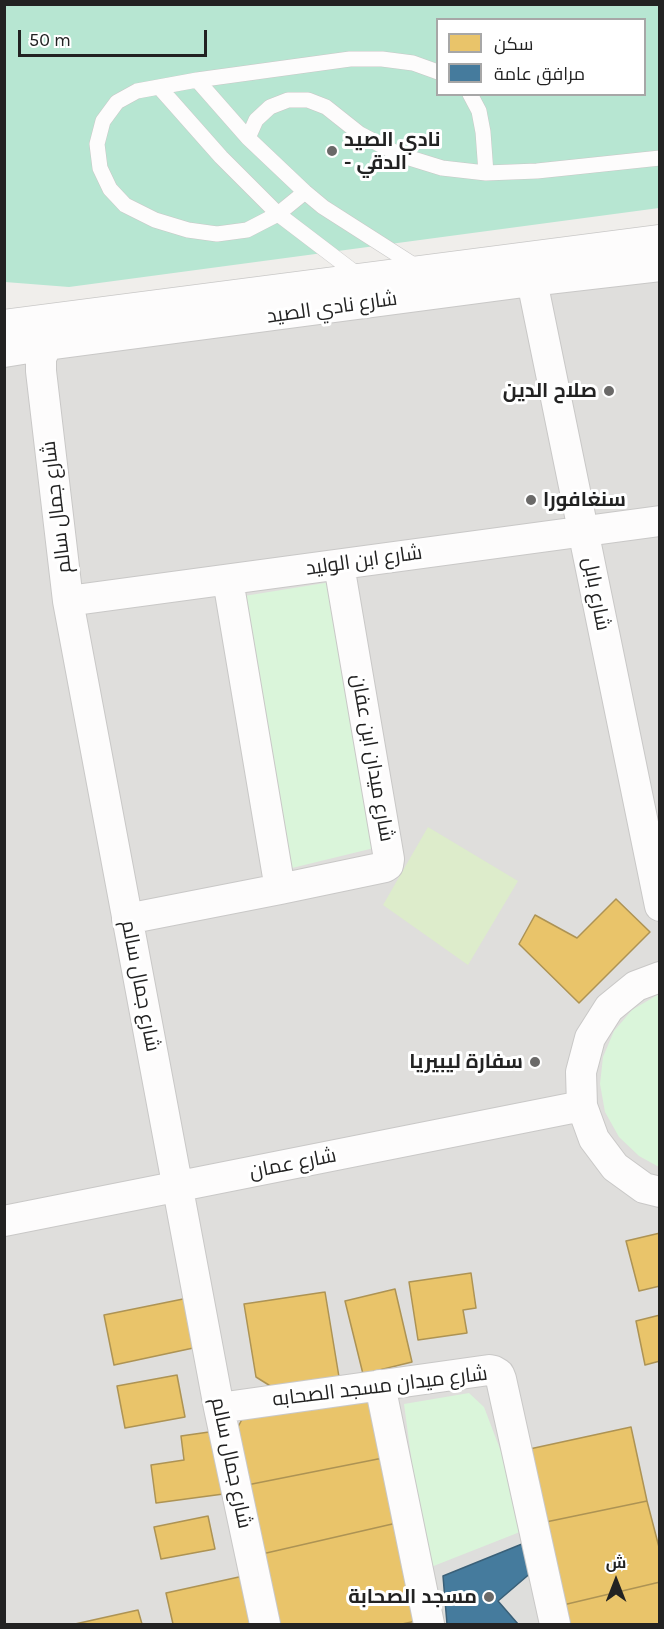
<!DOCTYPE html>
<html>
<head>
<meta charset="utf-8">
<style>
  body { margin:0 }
  #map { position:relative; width:664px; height:1629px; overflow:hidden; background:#f0eeeb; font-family:Karla,Cairo,sans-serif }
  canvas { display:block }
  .frame { position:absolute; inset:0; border:6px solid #222; pointer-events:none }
  .legend { position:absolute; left:436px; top:18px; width:210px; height:78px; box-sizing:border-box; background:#fff; border:2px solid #a7a7a7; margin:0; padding:8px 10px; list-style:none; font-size:18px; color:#222 }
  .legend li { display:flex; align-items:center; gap:12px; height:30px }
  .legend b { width:30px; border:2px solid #a7a7a7 }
  .north { position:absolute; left:586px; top:1551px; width:60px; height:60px; -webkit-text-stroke:4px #fff; paint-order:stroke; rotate:0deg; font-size:16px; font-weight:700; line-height:24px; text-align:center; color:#222 }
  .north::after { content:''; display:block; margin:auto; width:21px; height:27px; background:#222; clip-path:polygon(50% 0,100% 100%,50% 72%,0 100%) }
  .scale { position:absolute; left:18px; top:30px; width:189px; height:27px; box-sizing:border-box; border:3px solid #222; border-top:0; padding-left:8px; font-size:18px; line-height:21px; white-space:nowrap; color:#222; -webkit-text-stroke:4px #fff; paint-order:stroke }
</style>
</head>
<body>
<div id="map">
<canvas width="664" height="1629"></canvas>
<div class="frame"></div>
<ul class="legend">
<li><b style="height:16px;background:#e9c46a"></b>سكن</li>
<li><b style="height:16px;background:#457b9d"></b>مرافق عامة</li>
</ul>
<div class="north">ش</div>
<div class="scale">50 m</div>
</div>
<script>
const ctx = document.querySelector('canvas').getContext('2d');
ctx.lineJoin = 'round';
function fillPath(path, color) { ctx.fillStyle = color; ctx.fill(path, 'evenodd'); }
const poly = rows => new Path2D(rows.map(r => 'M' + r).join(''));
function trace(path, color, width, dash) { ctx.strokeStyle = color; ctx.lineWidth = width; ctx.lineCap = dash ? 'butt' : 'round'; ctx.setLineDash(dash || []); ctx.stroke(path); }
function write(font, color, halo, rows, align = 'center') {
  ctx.font = font + ' Karla,Cairo,sans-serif'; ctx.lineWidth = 6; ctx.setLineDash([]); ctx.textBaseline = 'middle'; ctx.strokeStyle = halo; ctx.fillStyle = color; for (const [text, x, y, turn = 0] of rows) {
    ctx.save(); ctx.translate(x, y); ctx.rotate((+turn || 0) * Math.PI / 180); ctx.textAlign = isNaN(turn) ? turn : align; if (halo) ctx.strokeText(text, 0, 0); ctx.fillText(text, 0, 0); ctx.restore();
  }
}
fillPath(poly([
  [659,278,659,1624,5,1624,5,361]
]), '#dfdedc');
fillPath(poly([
  [530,1528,552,1624,438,1624,426,1569]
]), '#dededc');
fillPath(poly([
  [428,827,518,881,468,965,383,905]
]), '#ddeccb');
fillPath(poly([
  [331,582,374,848,288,869,244,596],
  [659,994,660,994,659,1167,639,1156,619,1137,605,1112,600,1084,603,1057,614,1031,632,1010],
  [469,1393,484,1407,530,1528,426,1569,404,1404]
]), '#daf5da');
fillPath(poly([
  [5,5,659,5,659,208,69,287,5,282],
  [438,20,644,20,644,94,438,94]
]), '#b7e6d2');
const homes = poly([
  [616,899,650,932,579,1003,519,944,535,915,577,938,616,899],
  [660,1233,660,1286,639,1291,626,1241,660,1233],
  [471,1273,476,1308,463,1310,467,1333,418,1340,409,1282,471,1273],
  [395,1289,412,1362,363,1374,345,1301,395,1289],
  [325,1292,340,1383,280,1392,256,1377,244,1304,325,1292],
  [188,1298,198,1347,114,1365,104,1315,188,1298],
  [660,1315,660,1361,645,1365,636,1321,660,1315],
  [177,1375,185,1417,125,1428,117,1386,177,1375],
  [356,1394,377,1406,388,1457,247,1485,234,1434,245,1414,356,1394],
  [631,1427,647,1501,541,1523,525,1450,631,1427],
  [223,1430,231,1493,156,1503,151,1465,184,1460,181,1436,223,1430],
  [388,1457,401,1522,262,1554,247,1485,388,1457],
  [647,1501,660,1551,660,1582,563,1605,541,1523,647,1501],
  [208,1516,215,1549,161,1559,154,1527,208,1516],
  [401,1522,421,1620,402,1624,278,1624,262,1554,401,1522],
  [248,1575,259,1624,173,1624,166,1593,248,1575],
  [660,1582,660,1624,567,1624,563,1605,660,1582],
  [138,1610,142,1624,75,1624,138,1610]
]);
fillPath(homes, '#e9c46a');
trace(homes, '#ad9354', 1.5);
const public = poly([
  [522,1544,533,1571,498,1601,518,1624,447,1624,443,1576,522,1544]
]);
fillPath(public, '#457b9d');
trace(public, '#3a6078', 1.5);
const service = poly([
  [197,80,248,138,305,192,323,207,420,269],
  [159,87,221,157,278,214,362,278],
  [470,94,479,111,483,132,486,173],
  [248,138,256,120,270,107,288,100,308,100,326,107,360,134,400,155,442,168,486,173,537,171,660,158],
  [305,192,278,214,247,230,217,234,188,230,155,220,125,205,110,189,100,168,97,144,103,121,117,102,137,91,197,80,350,59,382,59,413,63,438,72]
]);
const minor = poly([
  [532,281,660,906],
  [4,325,660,240],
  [47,345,41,358,41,371,68,601,219,1408,265,1624],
  [4,352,47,345,532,281,660,266],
  [228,580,280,889],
  [68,601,660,521],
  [127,919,280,889,385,867,388,865,389,859,339,565],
  [660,977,636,986,609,1008,590,1038,581,1072,582,1106,594,1139,615,1167,644,1188,660,1192],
  [4,1221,582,1106],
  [380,1385,429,1624],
  [219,1408,489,1370,494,1371,499,1374,501,1379,555,1624]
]);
trace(service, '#c9c8c7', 16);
trace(minor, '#c9c8c7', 32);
trace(service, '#fdfcfc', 15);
trace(minor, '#fdfcfc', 30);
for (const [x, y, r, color] of [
  [332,151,6,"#6a6968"],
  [609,391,6,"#6a6968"],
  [531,500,6,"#6a6968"],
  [535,1062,6,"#6a6968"],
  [489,1597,6,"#6a6968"]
]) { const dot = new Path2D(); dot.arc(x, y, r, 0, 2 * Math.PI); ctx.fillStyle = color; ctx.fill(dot); trace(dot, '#fff', 2); }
write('bold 20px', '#222', '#fff', [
  ["نادي الصيد",344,140,"left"],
  ["- الدقي",344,163,"left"],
  ["صلاح الدين",597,391],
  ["سنغافورا",543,500,"left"],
  ["سفارة ليبيريا",523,1062],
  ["مسجد الصحابة",477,1597]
], 'right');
write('20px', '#222', '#fff', [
  ["شارع نادي الصيد",332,308,-8],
  ["شارع جمال سالم",57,507,-97],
  ["شارع ابن الوليد",364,561,-8],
  ["شارع بابل",596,594,79],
  ["شارع ميدان ابن عفان",372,758,80],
  ["شارع جمال سالم",140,986,79],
  ["شارع عمان",293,1164,-11],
  ["شارع ميدان مسجد الصحابه",380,1387,-7],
  ["شارع جمال سالم",231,1463,78]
]);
</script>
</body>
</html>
